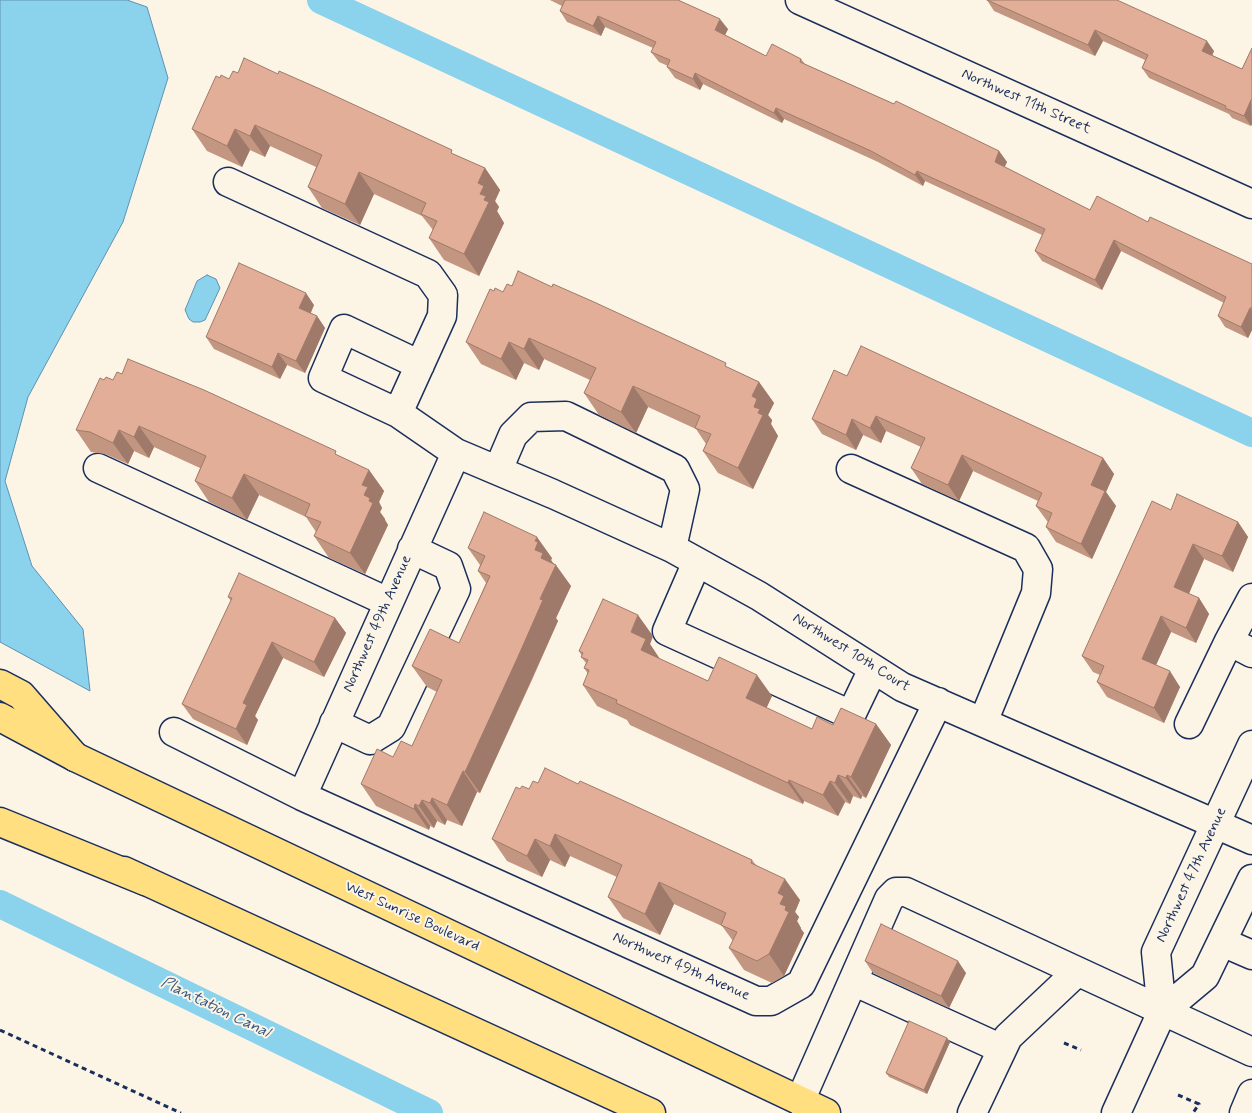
<!DOCTYPE html>
<html>
<head>
<meta charset="utf-8">
<style>
  body { margin:0 }
  canvas { display:block; background:#fcf5e5 }
</style>
</head>
<body>
<canvas width="1252" height="1113"></canvas>
<script>
const ctx = document.querySelector('canvas').getContext('2d');
ctx.lineJoin = 'round';
function fillPath(path, color) { ctx.fillStyle = color; ctx.fill(path, 'evenodd'); }
const poly = rows => new Path2D(rows.map(r => 'M' + r).join(''));
function trace(path, color, width, dash) { ctx.strokeStyle = color; ctx.lineWidth = width; ctx.lineCap = dash ? 'butt' : 'round'; ctx.setLineDash(dash || []); ctx.stroke(path); }
function write(font, color, halo, rows, align = 'center') {
  ctx.font = font + ' Mynerve,sans-serif'; ctx.lineWidth = 4; ctx.setLineDash([]); ctx.textBaseline = 'middle'; ctx.strokeStyle = halo; ctx.fillStyle = color; for (const [text, x, y, turn = 0] of rows) {
    ctx.save(); ctx.translate(x, y); ctx.rotate((+turn || 0) * Math.PI / 180); ctx.textAlign = isNaN(turn) ? turn : align; if (halo) ctx.strokeText(text, 0, 0); ctx.fillText(text, 0, 0); ctx.restore();
  }
}
const water = poly([
  [0,0,127,0,147,7,168,78,123,222,28,397,5,481,32,566,83,629,90,691,0,642,0,0],
  [207,275,216,279,220,288,205,320,200,322,193,322,189,319,185,310,197,281,207,275]
]);
fillPath(water, '#8bd2ec');
trace(water, '#5e91b3', 1);
trace(poly([
  [321,0,1252,433],
  [0,904,429,1113]
]), '#8bd2ec', 28);
const minor = poly([
  [800,0,1252,204],
  [228,182,428,274,443,295,442,316,398,413,456,453,553,494,672,548,759,596,902,687,1252,840],
  [398,413,323,378,344,329,420,365],
  [98,468,388,602],
  [851,469,1026,548,1038,569,1036,593,983,722],
  [498,470,513,435,531,417,566,416,675,469,685,489,672,548],
  [697,562,667,631,851,715,873,669],
  [1229,641,1252,598],
  [334,723,370,740,391,727,456,589,448,566,412,549],
  [1189,724,1229,641,1252,653],
  [174,732,302,796,756,1001,771,1001,801,984,938,702],
  [302,796,456,453],
  [1222,942,1252,955],
  [853,981,1002,1049],
  [1162,1012,1156,952,1252,745],
  [800,1101,889,899,896,892,906,892,1252,1052],
  [972,1113,1008,1037,1077,972],
  [1116,1113,1162,1012,1205,976,1252,879],
  [1244,1113,1252,1094]
]);
const major = poly([
  [0,717,75,757,826,1113],
  [124,871,651,1113]
]);
const highway = poly([
  [0,684,21,695,75,757],
  [0,822,145,881]
]);
trace(minor, '#1b2f5e', 31);
trace(major, '#1b2f5e', 31);
trace(highway, '#1b2f5e', 31);
trace(poly([
  [0,1030,181,1113],
  [1064,1043,1081,1050],
  [1178,1095,1199,1104,1193,1113]
]), '#1b2f5e', 3, [5, 4]);
trace(minor, '#fcf5e5', 28);
trace(major, '#ffdf80', 28);
trace(highway, '#ffdf80', 28);
fillPath(poly([
  [550,0,678,0,728,29,725,35,766,56,801,59,805,64,999,151,1007,162,1004,167,1090,210,1148,222,1252,264,1252,330,1248,338,1225,327,1218,316,1224,303,1121,251,1102,290,1042,261,1035,251,1042,235,925,181,923,186,878,162,784,119,782,123,703,84,700,90,675,78,667,67,668,66,659,62,651,52,653,48,605,27,601,36,567,22,560,11,562,6],
  [987,0,1214,51,1212,55,1242,69,1252,48,1252,124,1251,126,1232,118,1229,114,1149,78,1142,68,1145,60,1103,41,1095,56,994,11],
  [220,78,229,79,455,155,485,168,500,190,495,201,499,207,497,211,504,223,479,276,444,260,429,238,433,230,422,216,374,194,360,225,322,208,308,187,316,167,270,146,265,157,250,150,242,167,207,151,192,129],
  [494,291,503,292,729,368,759,382,774,403,768,415,772,420,771,424,778,436,753,489,718,473,703,451,706,444,696,429,648,407,636,433,599,415,584,393,590,380,544,359,539,370,524,363,516,380,481,364,466,342],
  [314,305,310,313,317,316,325,328,305,373,287,365,280,379,214,349,206,337],
  [847,376,1103,458,1114,474,1106,492,1116,506,1092,559,1056,542,1046,527,1048,522,1047,521,1036,506,1038,501,973,471,959,501,922,484,911,468,921,447,886,431,881,443,863,435,856,450,822,434,812,419],
  [104,380,113,380,339,456,369,470,384,491,379,502,382,508,380,512,385,519,385,520,388,525,365,574,329,558,314,536,316,532,306,517,259,495,247,520,209,502,195,481,200,468,154,447,149,458,134,451,128,464,105,454,91,452,76,430],
  [1171,510,1238,522,1248,537,1233,572,1204,559,1188,594,1199,598,1209,614,1196,643,1171,632,1156,665,1180,687,1164,723,1107,697,1097,682,1100,675,1093,672,1082,656],
  [468,548,552,558,551,560,571,586,556,618,558,621,532,680,480,793,477,792,462,826,447,820,445,825,437,821,434,828,430,826,429,830,376,806,361,784,393,757,412,746,437,692,427,687,412,666,459,643,486,583,478,571,480,565],
  [228,597,335,618,346,633,324,677,283,658,255,716,258,720,247,745,193,719,182,704,231,601],
  [653,636,650,644,660,659,708,681,772,696,766,708,812,729,833,725,876,724,891,745,866,798,862,796,861,799,853,796,850,804,845,802,838,816,804,801,803,804,762,786,630,725,627,720,597,706,583,685,588,674,584,668,586,663,581,657,582,656,579,651],
  [538,783,578,784,752,860,756,865,800,900,795,912,799,917,797,921,801,928,801,929,804,933,784,976,772,983,744,970,729,948,733,941,722,926,674,904,660,935,623,918,608,897,617,877,570,856,565,867,550,860,542,877,507,861,492,839,520,789,529,789],
  [865,961,966,973,949,1008,873,973],
  [947,1038,950,1042,927,1094,889,1077,886,1073]
]), '#c39682');
fillPath(poly([
  [598,16,605,27,601,36,593,26],
  [720,19,728,29,722,41,715,30],
  [1095,30,1103,41,1095,56,1088,45],
  [1207,41,1214,51,1210,61,1202,51],
  [695,73,703,84,700,90,693,79],
  [1251,100,1252,124,1251,126,1244,116],
  [776,108,784,119,782,123,774,113],
  [255,125,270,146,265,157,250,136],
  [235,129,250,150,242,167,227,146],
  [999,151,1007,162,1002,173,995,162],
  [485,168,500,190,495,201,499,207,497,211,504,223,479,276,464,254,480,194,478,183],
  [917,171,925,181,923,186,915,175],
  [359,172,374,194,360,225,345,204],
  [1114,240,1121,251,1102,290,1095,280],
  [306,293,314,305,308,320,299,308],
  [1250,308,1252,310,1252,330,1248,338,1241,327],
  [317,316,325,328,305,373,296,361],
  [529,338,544,359,539,370,524,349],
  [509,342,524,363,516,380,501,359],
  [278,353,287,365,280,379,272,367],
  [759,382,774,403,768,415,772,420,771,424,778,436,753,489,738,468,754,407,752,396],
  [633,386,648,407,636,433,621,412],
  [876,416,886,431,881,443,870,428],
  [852,419,863,435,856,450,846,435],
  [139,426,154,447,149,458,134,437],
  [119,430,134,451,128,464,113,443],
  [962,455,973,471,959,501,948,485],
  [1103,458,1114,474,1106,492,1116,506,1092,559,1081,544,1091,485],
  [369,470,384,491,379,502,382,508,380,512,385,519,385,520,388,525,365,574,350,553,362,485],
  [244,474,259,495,247,520,232,498],
  [1238,522,1248,537,1233,572,1222,556],
  [537,537,552,558,551,560,553,564,556,565,571,586,556,618,558,621,480,793,465,772,540,599,535,550,535,541],
  [1193,544,1204,559,1185,603,1174,587],
  [1199,598,1209,614,1196,643,1186,628],
  [638,615,653,636,650,644,661,661,641,650,631,632],
  [1161,616,1171,632,1152,674,1142,659],
  [335,618,346,633,324,677,314,662],
  [272,642,283,658,255,716,258,720,247,745,236,729,243,703],
  [1170,671,1180,687,1164,723,1154,708],
  [757,675,772,696,761,720,746,698],
  [876,724,891,745,866,798,851,777],
  [463,771,477,792,462,826,447,805],
  [838,775,853,796,850,804,835,783],
  [847,775,862,796,861,799,846,778],
  [789,780,804,801,803,804,788,783],
  [830,781,845,802,838,816,823,795],
  [432,798,447,820,445,825,430,803],
  [422,800,437,821,434,828,419,806],
  [415,804,430,826,429,830,414,809],
  [555,834,570,856,565,867,550,846],
  [535,839,550,860,542,877,527,856],
  [785,879,800,900,795,912,799,917,797,921,801,928,801,929,804,933,784,976,769,954,780,904,778,893],
  [659,882,674,904,660,935,645,914],
  [958,961,966,973,949,1008,941,996],
  [947,1038,950,1042,927,1094,924,1090]
]), '#9f7a6a');
const building = poly([
  [565,0,678,0,720,19,715,30,766,56,772,44,801,59,800,62,894,104,896,101,999,151,995,162,1090,210,1097,196,1148,222,1150,217,1252,264,1252,308,1250,308,1241,327,1218,316,1226,297,1114,240,1095,280,1035,251,1045,229,917,171,915,175,871,151,776,108,774,113,695,73,693,79,667,67,670,60,651,52,656,42,598,16,593,26,560,11,565,0],
  [987,0,1117,0,1207,41,1202,51,1242,69,1252,48,1252,100,1251,100,1244,116,1225,108,1226,106,1142,68,1148,55,1095,30,1088,45,987,0],
  [244,58,278,74,279,71,320,89,452,150,451,153,485,168,478,183,484,186,480,194,486,196,484,200,489,202,464,254,429,238,437,221,421,214,426,203,359,172,345,204,308,187,322,155,255,125,250,136,235,129,227,146,192,129,216,76,220,78,221,75,229,79,233,71,238,73,244,58],
  [239,263,306,293,299,308,317,316,296,361,278,353,272,367,206,337,239,263],
  [518,271,552,287,553,284,594,302,726,363,725,366,759,382,752,396,757,399,754,407,760,409,758,413,763,415,738,468,703,451,711,434,695,428,700,416,633,386,621,412,584,393,596,368,529,338,524,349,509,342,501,359,466,342,490,289,494,291,495,288,503,292,507,284,512,286,518,271],
  [861,346,1103,458,1091,485,1105,491,1081,544,1046,527,1052,513,1036,506,1042,493,962,455,948,485,911,468,925,438,876,416,870,428,852,419,846,435,812,419,834,370,847,376,861,346],
  [128,359,204,390,336,451,335,454,369,470,362,485,368,487,364,495,370,498,369,501,373,503,350,553,314,536,321,522,305,516,310,504,244,474,232,498,195,481,206,456,139,426,134,437,119,430,113,443,90,432,76,430,100,378,104,380,106,377,113,380,117,372,122,374,128,359],
  [1177,494,1238,522,1222,556,1193,544,1174,587,1199,598,1186,628,1161,616,1142,659,1170,671,1154,708,1097,682,1104,666,1082,656,1152,501,1171,510,1177,494],
  [484,512,537,537,535,541,538,542,535,550,543,553,541,558,556,565,540,599,543,600,517,659,465,772,463,771,447,805,432,798,430,803,422,800,419,806,415,804,414,809,361,784,377,749,393,757,401,741,412,746,442,680,412,666,430,629,459,643,490,576,478,571,485,556,468,548,484,512],
  [239,573,335,618,314,662,272,642,243,703,247,705,236,729,182,704,232,598,228,597,239,573],
  [603,599,638,615,631,632,646,639,641,650,708,681,719,657,757,675,746,698,812,729,817,717,833,725,841,708,876,724,851,777,847,775,846,778,838,775,835,783,830,781,823,795,789,780,788,783,747,764,616,703,617,700,583,685,589,670,584,668,588,660,581,657,583,653,579,651,603,599],
  [545,768,578,784,580,781,620,799,752,860,751,863,785,879,778,893,784,896,780,904,786,906,785,910,789,912,769,954,757,961,729,948,737,932,721,925,726,913,659,882,645,914,608,897,622,865,555,834,550,846,535,839,527,856,492,839,516,787,520,789,522,786,529,789,533,781,538,783,545,768],
  [881,924,958,961,941,996,865,961,881,924],
  [909,1021,947,1038,924,1090,886,1073,909,1021]
]);
fillPath(building, '#e3ae97');
trace(building, '#9f7a6a', 1);
write('15px', '#1b2f5e', '#fcf5e5', [
  ["Northwest 11th Street",1026,102,24],
  ["Northwest 49th Avenue",378,624,-66],
  ["Northwest 10th Court",851,653,32],
  ["Northwest 47th Avenue",1192,875,-65],
  ["West Sunrise Boulevard",412,917,25],
  ["Northwest 49th Avenue",681,967,24]
]);
write('italic 16px', '#375882', '#fcf5e5', [
  ["Plantation Canal",215,1008,26]
]);
</script>
</body>
</html>
